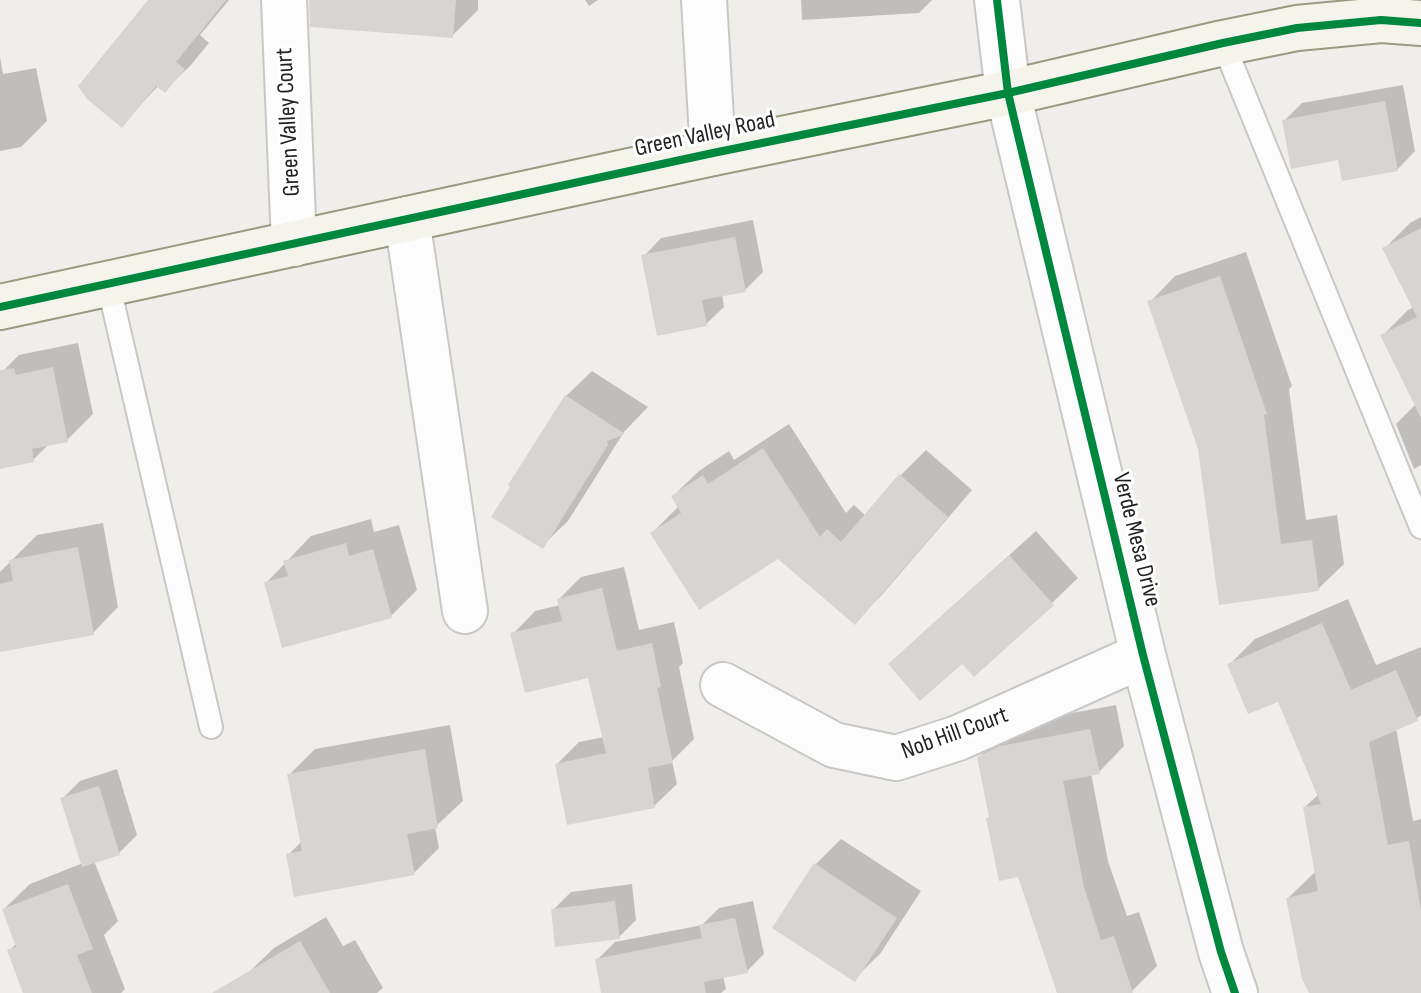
<!DOCTYPE html>
<html>
<head>
<meta charset="utf-8">
<style>
  body { margin:0 }
  canvas { display:block; background:#f0eeeb }
</style>
</head>
<body>
<canvas width="1421" height="993"></canvas>
<script>
const ctx = document.querySelector('canvas').getContext('2d');
ctx.lineJoin = 'round';
function fillPath(path, color) { ctx.fillStyle = color; ctx.fill(path, 'evenodd'); }
const poly = rows => new Path2D(rows.map(r => 'M' + r).join(''));
function trace(path, color, width, dash) { ctx.strokeStyle = color; ctx.lineWidth = width; ctx.lineCap = dash ? 'butt' : 'round'; ctx.setLineDash(dash || []); ctx.stroke(path); }
function write(font, color, halo, rows, align = 'center') {
  ctx.font = font + ' "Sofia Sans Condensed",sans-serif'; ctx.lineWidth = 6; ctx.setLineDash([]); ctx.textBaseline = 'middle'; ctx.strokeStyle = halo; ctx.fillStyle = color; for (const [text, x, y, turn = 0] of rows) {
    ctx.save(); ctx.translate(x, y); ctx.rotate((+turn || 0) * Math.PI / 180); ctx.textAlign = isNaN(turn) ? turn : align; if (halo) ctx.strokeText(text, 0, 0); ctx.fillText(text, 0, 0); ctx.restore();
  }
}
fillPath(poly([
  [150,0,229,0,200,35,209,43,191,65,165,90,159,85,122,125],
  [339,0,478,0,478,10,452,36],
  [585,0,598,0,589,6],
  [801,0,932,0,919,13,802,20],
  [0,57,3,74,36,68,47,121,21,147,0,151],
  [1403,85,1415,151,1398,169,1340,158,1284,121,1302,103],
  [1421,217,1421,372,1382,336,1408,310,1414,307,1385,248,1410,223],
  [753,220,763,272,745,290,722,294,724,307,706,324,644,256,661,238],
  [1246,252,1292,386,1289,389,1306,520,1337,515,1344,564,1318,589,1200,448,1150,302,1175,276],
  [78,343,93,414,67,440,50,443,33,460,0,466,0,374,19,355],
  [592,371,648,407,624,432,568,521,542,546,566,396],
  [1421,399,1421,465,1414,469,1396,424],
  [789,424,846,513,854,505,866,516,901,475,926,450,972,490,880,597,854,622,779,556,652,533,679,506,673,496,699,471,729,451,734,460],
  [371,519,374,532,399,525,417,590,391,616,266,583,311,536],
  [103,523,118,607,93,633,0,650,0,572,37,535],
  [1036,531,1078,578,1052,603,962,661,916,639],
  [624,567,639,630,674,622,683,663,679,667,694,739,672,761,677,784,654,806,557,764,579,742,604,737,589,676,513,634,535,611,560,605,559,599,581,577],
  [1348,599,1376,665,1421,647,1421,715,1416,719,1396,728,1413,821,1421,819,1421,993,1311,993,1288,898,1314,873,1317,872,1305,807,1319,794,1279,699,1230,664,1255,639],
  [1116,705,1124,746,1099,772,1091,773,1108,861,1127,916,1139,912,1157,966,1132,991,1126,993,1059,993,1020,875,991,815,979,757,1005,732,1028,721],
  [450,725,463,801,435,827,439,848,414,873,288,855,302,841,290,774,315,749],
  [117,769,137,835,119,853,94,861,118,921,104,935,125,989,121,993,25,993,9,951,17,943,4,909,30,884,83,863,63,798,80,781],
  [841,839,921,891,880,954,854,979,816,864],
  [632,884,636,920,619,937,553,910,571,892],
  [753,901,764,954,747,971,723,976,726,989,721,993,603,993,597,960,615,942,702,925,719,908],
  [326,917,343,946,355,940,383,988,377,993,259,993,248,973,274,948]
]), '#0003');
fillPath(poly([
  [148,0,226,0,176,62,185,69,165,93,156,86,122,128,87,99,78,86],
  [309,0,456,0,453,38,310,27],
  [1385,101,1398,171,1342,181,1338,160,1291,169,1282,120],
  [1421,228,1421,418,1380,335,1417,317,1382,248],
  [735,237,746,292,702,300,707,326,657,336,641,255],
  [1220,276,1267,414,1264,415,1281,544,1312,540,1319,591,1219,605,1198,449,1147,301],
  [53,367,68,442,32,449,34,462,0,469,0,370,14,368,16,375],
  [565,395,625,434,607,441,608,445,543,549,491,517,510,487,508,485],
  [763,448,820,537,827,529,841,542,899,474,948,517,855,625,778,559,699,610,650,533,681,513,671,496,703,475,708,484],
  [346,543,349,556,373,549,392,618,282,648,264,582,288,576,283,561],
  [78,547,94,635,0,652,0,584,13,581,9,560],
  [1009,555,1054,605,974,677,962,664,920,701,888,664],
  [602,588,617,651,652,643,661,687,657,688,673,763,648,768,655,808,567,825,555,764,606,753,588,678,525,693,510,633,562,621,557,599],
  [1322,623,1351,690,1396,670,1418,721,1369,742,1388,845,1409,841,1421,911,1421,993,1309,993,1302,979,1286,898,1318,891,1303,807,1321,804,1278,702,1248,714,1227,664],
  [1090,729,1100,774,1063,781,1084,887,1101,940,1114,936,1133,993,1057,993,1018,877,999,881,986,818,989,817,977,757,1000,746],
  [425,749,438,828,407,834,415,875,294,897,286,854,302,851,287,774],
  [99,786,120,855,82,867,60,798],
  [814,863,897,918,855,982,772,928],
  [68,884,93,949,77,955,92,993,23,993,7,950,16,947,2,909],
  [615,901,620,939,555,947,551,909],
  [735,918,748,973,704,982,706,993,601,993,595,959,702,938,699,925],
  [300,941,330,993,212,993]
]), '#d7d4d2');
const lane = poly([
  [1223,43,1421,527],
  [108,283,211,727]
]);
const street = poly([
  [284,0,294,244],
  [704,0,713,153],
  [997,0,1008,93,1018,135,1143,655,1221,952,1235,993],
  [407,219,465,611],
  [723,685,834,745,896,758,958,738,1143,655]
]);
const secondary = poly([
  [0,307,713,153,1008,93,1223,43,1297,28,1381,20,1421,23]
]);
trace(lane, '#c9c8c7', 26);
trace(street, '#c9c8c7', 48);
trace(secondary, '#999a82', 48);
trace(lane, '#fdfcfc', 22);
trace(street, '#fdfcfc', 44);
trace(secondary, '#f4f4ed', 44);
trace(poly([
  [997,0,1008,93,1018,135,1143,655,1221,952,1235,993],
  [0,307,713,153,1008,93,1223,43,1297,28,1381,20,1421,23]
]), '#00873e', 8);
write('24px', '#222', '#fff', [
  ["Green Valley Court",289,122,-93],
  ["Green Valley Road",705,135,-12],
  ["Verde Mesa Drive",1136,540,76],
  ["Nob Hill Court",955,734,-20]
]);
</script>
</body>
</html>
